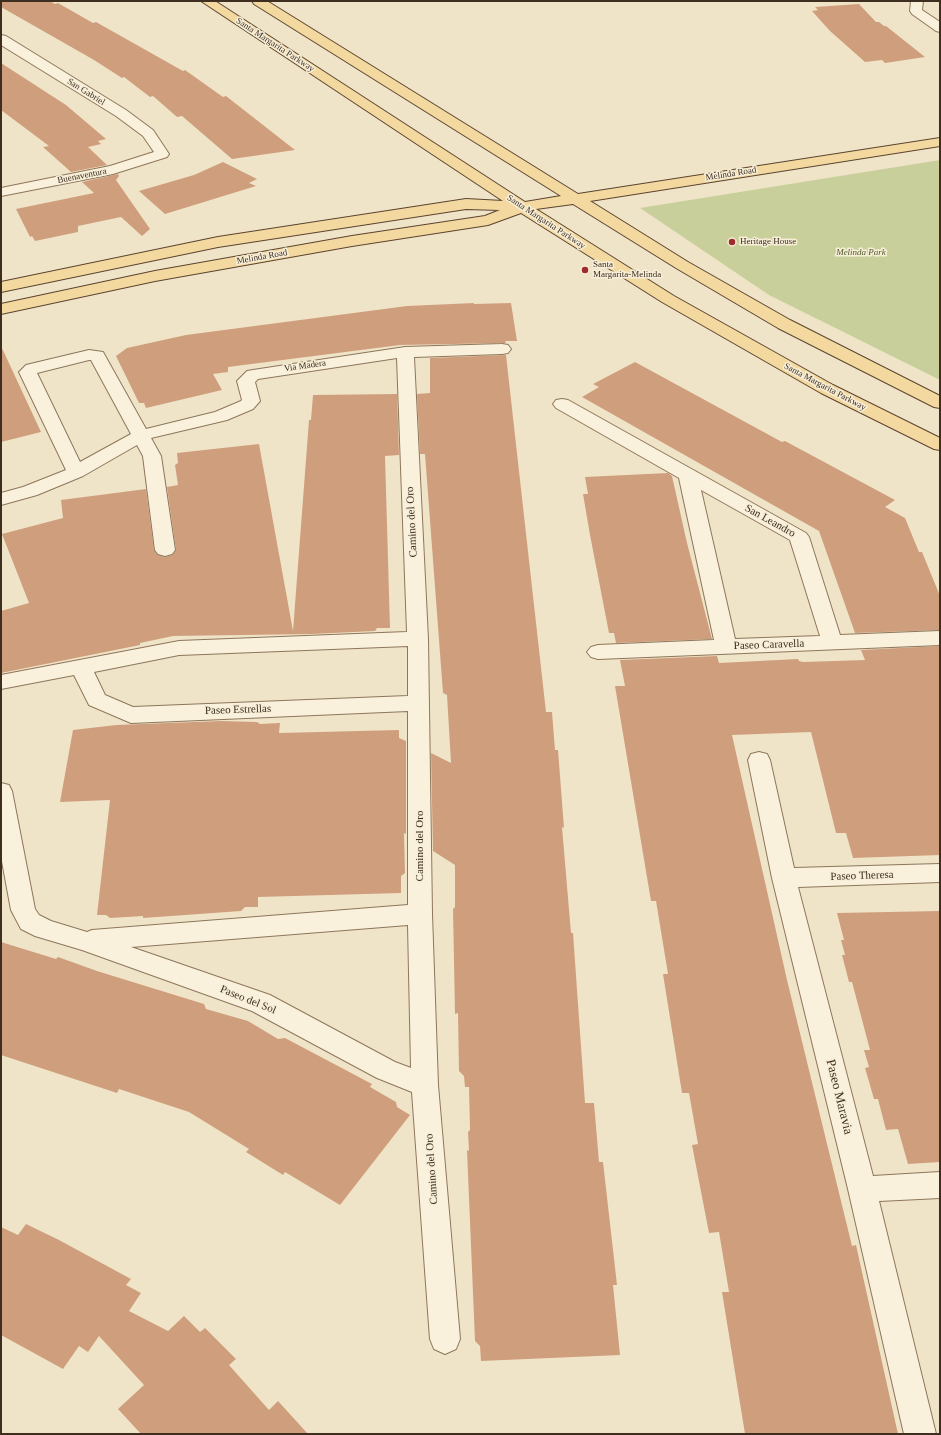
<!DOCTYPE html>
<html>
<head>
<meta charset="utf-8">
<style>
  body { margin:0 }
  #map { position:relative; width:941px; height:1435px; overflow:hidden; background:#f0e4c8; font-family:Georgia,serif }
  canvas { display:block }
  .frame { position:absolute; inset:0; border:2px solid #3d2e20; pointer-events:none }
</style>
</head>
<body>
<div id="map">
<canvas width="941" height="1435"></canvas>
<div class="frame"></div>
</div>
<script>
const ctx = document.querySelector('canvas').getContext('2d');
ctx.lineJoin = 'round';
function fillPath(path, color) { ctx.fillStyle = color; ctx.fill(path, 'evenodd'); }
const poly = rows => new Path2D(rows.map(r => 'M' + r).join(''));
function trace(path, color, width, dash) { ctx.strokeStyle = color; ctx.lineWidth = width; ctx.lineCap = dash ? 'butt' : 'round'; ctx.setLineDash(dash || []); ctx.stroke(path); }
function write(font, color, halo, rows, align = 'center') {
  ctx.font = font + ' Georgia,serif'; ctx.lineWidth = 3; ctx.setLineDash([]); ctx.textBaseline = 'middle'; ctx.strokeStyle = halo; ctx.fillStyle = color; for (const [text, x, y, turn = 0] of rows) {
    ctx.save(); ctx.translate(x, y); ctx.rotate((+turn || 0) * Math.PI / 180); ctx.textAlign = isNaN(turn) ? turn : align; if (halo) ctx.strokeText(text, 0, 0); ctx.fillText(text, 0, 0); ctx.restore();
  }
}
fillPath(poly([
  [940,160,940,380,769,295,640,208]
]), '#c9cf9b');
fillPath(poly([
  [1,1,50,1,55,4,58,3,93,23,96,22,183,71,185,70,223,97,226,96,295,150,232,159,182,116,177,117,153,96,150,97,124,77,122,78,94,60,1,7],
  [859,4,876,22,879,22,884,26,886,26,925,57,885,63,882,60,865,62,830,31,812,11,818,10,815,7],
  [1,63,66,105,106,139,98,141,101,144,88,147,107,165,71,172,43,147,49,146,1,110],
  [223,162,257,179,249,183,256,186,165,214,139,191,194,175],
  [118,174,119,176,116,180,150,229,142,236,121,217,78,226,78,232,35,241,32,236,30,237,16,209,94,193,82,182],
  [474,303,474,304,511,303,517,341,505,341,506,343,400,345,228,367,228,372,213,374,222,390,146,408,144,403,139,403,116,356,127,348,186,335,407,306],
  [1,346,41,432,1,442],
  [506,355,546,712,552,712,555,750,558,750,564,828,562,827,571,933,573,933,585,1103,594,1103,599,1162,603,1162,617,1285,613,1285,620,1355,481,1361,480,1346,475,1341,467,1150,469,1151,468,1132,470,1130,469,1087,465,1087,464,1076,459,1071,458,1013,455,1014,453,909,455,907,455,865,433,851,431,753,451,763,447,695,443,693,425,454,420,454,417,394,430,393,430,358],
  [635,362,782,442,785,441,895,500,885,507,905,518,919,552,922,552,940,596,940,630,855,633,819,531,582,397,599,387,593,384],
  [397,394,399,455,385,456,390,628,377,628,375,631,312,634,173,636,140,643,140,645,1,673,1,611,29,603,2,534,63,518,61,500,146,489,154,550,158,555,165,557,172,555,176,550,167,487,178,485,175,465,178,463,177,453,259,444,293,631,309,420,311,420,313,395],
  [668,473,672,476,687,543,712,639,616,643,614,633,609,633,590,535,583,494,588,494,585,477],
  [940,646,940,855,853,858,846,833,836,833,811,732,732,735,787,980,852,1246,856,1245,898,1434,745,1434,722,1292,729,1292,719,1232,709,1233,692,1145,698,1144,689,1093,682,1093,663,974,668,974,656,901,651,901,615,686,625,686,620,660,717,656,719,663,798,659,799,661,803,662,865,660,861,650],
  [221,721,257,722,260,724,280,723,279,733,399,730,399,738,406,741,406,834,404,833,405,873,401,876,401,893,258,897,258,907,245,907,241,911,143,918,143,916,110,918,106,915,97,915,110,800,60,802,73,730,116,725],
  [940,911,940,1162,908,1164,898,1129,886,1130,878,1099,874,1099,865,1068,869,1067,864,1050,870,1050,852,982,849,982,842,955,845,955,841,940,844,940,837,913],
  [1,942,56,959,58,957,97,971,204,1004,206,1009,248,1021,278,1039,285,1038,372,1084,370,1087,396,1102,397,1107,410,1115,340,1205,285,1172,283,1175,246,1152,249,1149,189,1112,119,1089,117,1093,1,1055],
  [26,1224,59,1240,131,1279,126,1285,141,1293,129,1311,168,1331,184,1316,200,1332,205,1328,236,1359,229,1365,269,1410,278,1401,308,1434,141,1434,118,1409,144,1385,99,1336,88,1352,79,1346,63,1369,1,1335,1,1227,18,1235]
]), '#cf9f7d');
const minor = poly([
  [911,1,923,1,922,10,940,22,940,32,936,31,912,14,910,11,911,1],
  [1,35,6,36,126,110,153,130,169,154,167,157,113,174,1,196,1,188,110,166,154,152,143,136,116,116,1,45,1,35],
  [502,344,508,345,511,349,508,353,502,354,414,357,428,639,432,914,438,1085,460,1339,456,1349,445,1354,434,1349,430,1339,412,1092,377,1078,252,1011,82,950,35,936,21,929,11,910,1,856,1,783,9,785,12,791,35,909,39,915,51,921,87,932,92,930,408,905,408,711,131,723,89,705,74,675,1,689,1,675,179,641,407,632,397,358,258,379,255,382,260,401,253,409,227,420,151,438,161,456,175,550,172,554,165,556,158,554,155,550,143,456,137,445,83,476,37,495,1,505,1,493,23,487,66,470,19,372,26,365,89,350,103,352,146,429,215,412,241,401,242,400,237,381,247,371,253,370,405,347,502,344],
  [89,360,91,360,131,434,80,462,37,373,89,360],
  [408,646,408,696,133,707,105,695,94,672,179,655,408,646],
  [408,925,411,1068,395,1062,270,995,131,947,408,925],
  [562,399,568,400,806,533,809,537,840,635,940,631,940,645,598,659,591,657,587,652,591,647,598,645,714,640,679,478,556,408,553,404,556,400,562,399],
  [701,490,790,540,820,636,735,639,701,490],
  [759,752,767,754,770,760,794,868,940,864,940,882,798,887,873,1176,940,1172,940,1198,879,1201,936,1434,904,1434,848,1189,772,878,748,760,751,754,759,752]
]);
const major = poly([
  [201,1,215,1,525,202,561,196,254,4,252,1,267,1,578,194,940,138,940,146,590,201,688,262,790,320,940,396,940,408,934,407,778,328,676,268,573,204,536,209,674,296,833,385,940,438,940,450,934,449,821,393,662,302,521,213,488,225,352,246,155,281,1,314,1,304,155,271,352,236,485,216,500,210,466,209,218,247,1,292,1,282,218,237,466,199,503,201,201,1]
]);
trace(minor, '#8d765c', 2);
trace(major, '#5b4430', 2);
fillPath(minor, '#faf1dc');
fillPath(major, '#f3d9a0');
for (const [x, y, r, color] of [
  [732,242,4,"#9e2a2b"],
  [585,270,4,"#9e2a2b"]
]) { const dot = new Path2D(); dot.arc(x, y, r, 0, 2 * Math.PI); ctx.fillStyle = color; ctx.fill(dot); trace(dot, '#f7eed8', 1.5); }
write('9px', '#3d2e20', '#f7eed8', [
  ["Santa Margarita Parkway",275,45,33],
  ["San Gabriel",86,92,32],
  ["Melinda Road",731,174,-9],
  ["Buenaventura",82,176,-11],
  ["Santa Margarita Parkway",546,222,33],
  ["Melinda Road",262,257,-10],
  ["Via Madera",305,366,-8],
  ["Santa Margarita Parkway",825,387,28]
]);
write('9px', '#3d2e20', '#f7eed8', [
  ["Heritage House",740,242],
  ["Santa",593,265],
  ["Margarita-Melinda",593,275]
], 'left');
write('italic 9px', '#4d5a26', '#f7eed8', [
  ["Melinda Park",861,253]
]);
write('11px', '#3d2e20', '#f7eed8', [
  ["San Leandro",770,521,29],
  ["Camino del Oro",412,522,-93],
  ["Paseo Caravella",769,645,-2],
  ["Paseo Estrellas",238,710,-2],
  ["Camino del Oro",420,846,-90],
  ["Paseo Theresa",862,876,-2],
  ["Paseo del Sol",248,1000,22],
  ["Camino del Oro",432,1169,-94]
]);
write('13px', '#3d2e20', '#f7eed8', [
  ["Paseo Maravia",839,1097,76]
]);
</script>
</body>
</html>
